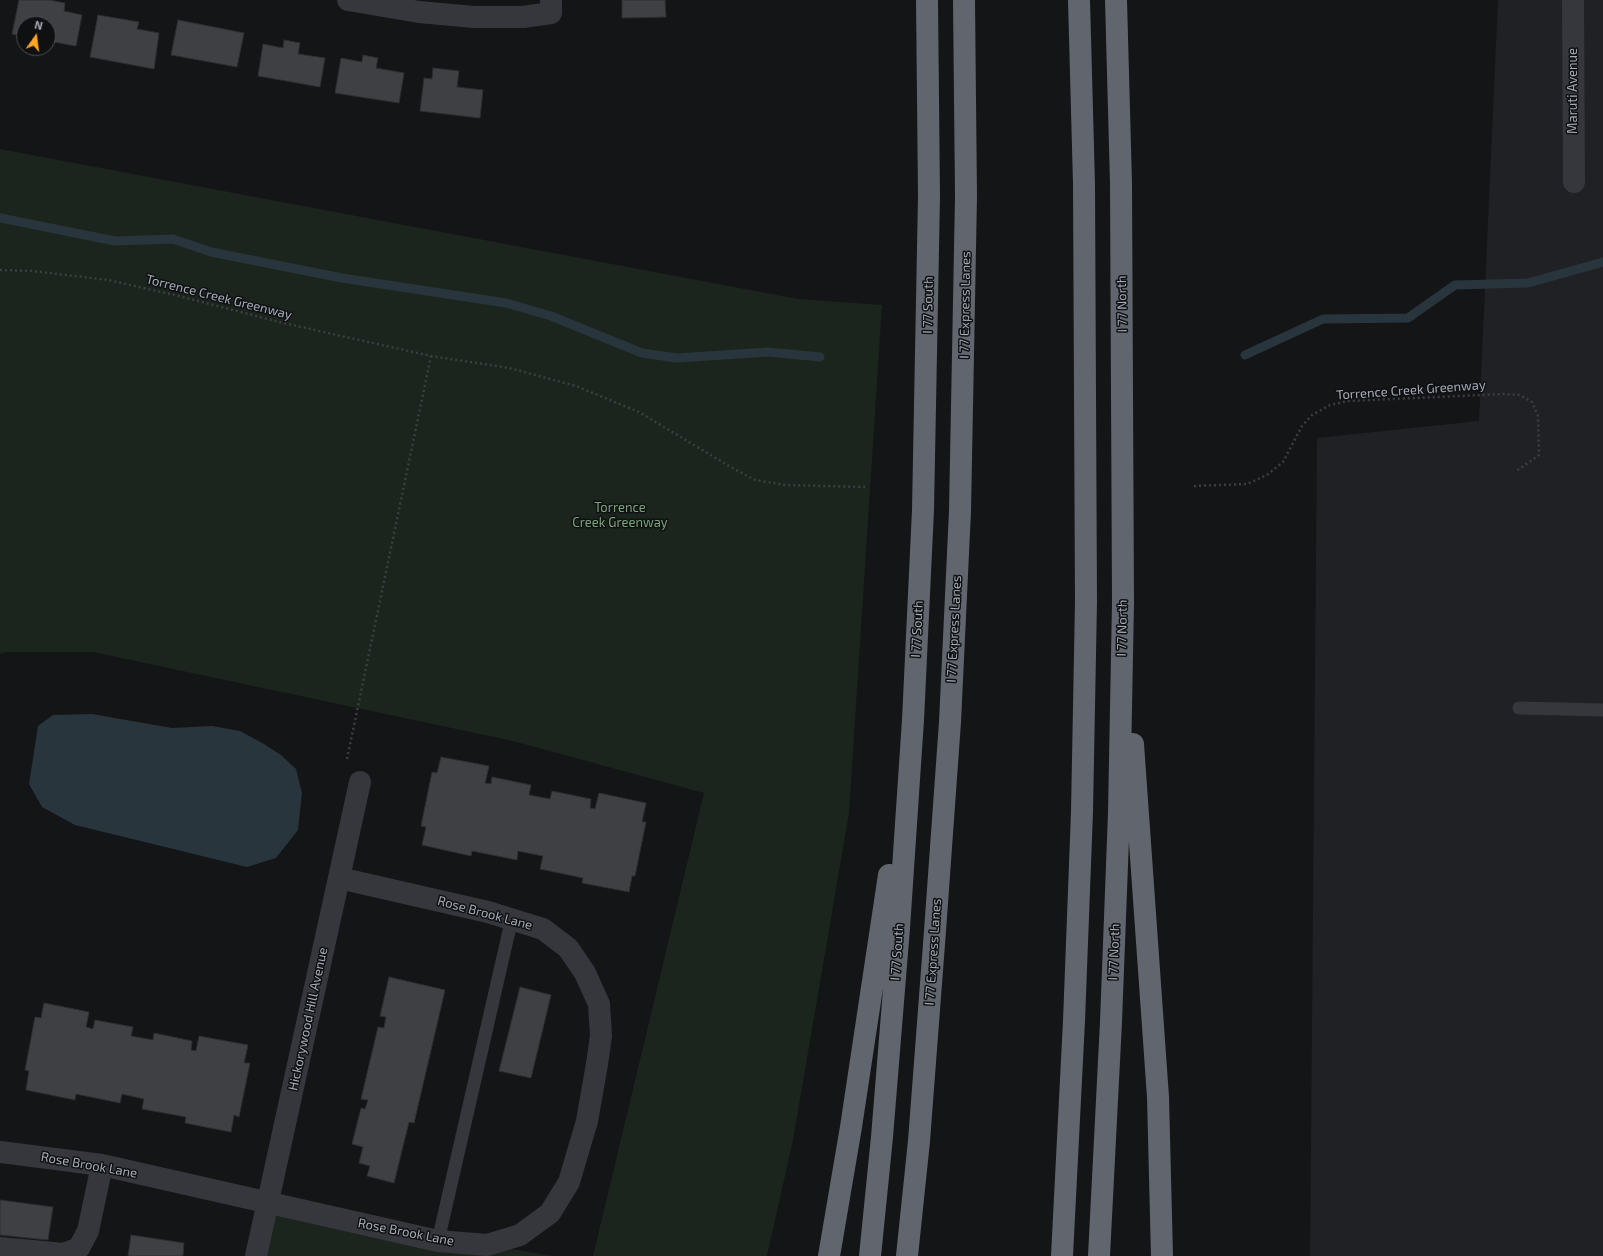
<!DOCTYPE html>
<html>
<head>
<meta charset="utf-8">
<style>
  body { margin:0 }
  #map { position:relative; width:1603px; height:1256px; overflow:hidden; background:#141517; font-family:"Exo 2",sans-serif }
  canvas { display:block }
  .north { position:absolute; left:16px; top:16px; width:40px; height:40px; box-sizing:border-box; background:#0f1012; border:1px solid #4b4e54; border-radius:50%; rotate:14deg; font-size:11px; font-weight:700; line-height:16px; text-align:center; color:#a5acb8 }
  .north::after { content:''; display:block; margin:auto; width:14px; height:18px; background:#ffa624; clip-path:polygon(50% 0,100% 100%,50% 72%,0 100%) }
</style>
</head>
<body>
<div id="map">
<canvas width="1603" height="1256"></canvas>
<div class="north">N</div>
</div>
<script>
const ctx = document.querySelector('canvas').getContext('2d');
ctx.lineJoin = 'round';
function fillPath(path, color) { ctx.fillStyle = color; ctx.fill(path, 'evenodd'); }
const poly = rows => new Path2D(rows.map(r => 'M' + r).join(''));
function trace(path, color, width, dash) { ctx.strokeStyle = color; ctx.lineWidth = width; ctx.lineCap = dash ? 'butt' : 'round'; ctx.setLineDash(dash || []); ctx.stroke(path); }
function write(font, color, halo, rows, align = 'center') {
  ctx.font = font + ' "Exo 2",sans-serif'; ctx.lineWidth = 3; ctx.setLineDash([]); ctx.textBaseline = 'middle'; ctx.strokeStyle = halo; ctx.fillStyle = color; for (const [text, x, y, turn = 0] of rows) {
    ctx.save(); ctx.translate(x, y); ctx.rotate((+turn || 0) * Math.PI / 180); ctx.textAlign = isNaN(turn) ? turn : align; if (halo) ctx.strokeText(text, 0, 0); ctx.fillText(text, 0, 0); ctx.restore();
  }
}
fillPath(poly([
  [1498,0,1603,0,1603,1256,1310,1256,1317,438,1479,421]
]), '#202124');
fillPath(poly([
  [0,149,798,299,882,305,849,813,793,1140,767,1256,593,1256,704,793,513,741,93,652,5,652,0,654],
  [267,1204,487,1245,553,1256,256,1256]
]), '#1c251d');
fillPath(poly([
  [92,714,172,728,212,726,240,731,264,744,281,755,296,769,302,793,298,830,276,858,247,867,75,825,42,807,29,784,38,726,53,715]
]), '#29353c');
trace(poly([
  [0,218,115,241,173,239,211,252,342,278,506,303,551,316,642,353,677,358,768,352,820,357],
  [1245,355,1323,319,1408,318,1455,285,1528,283,1603,262]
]), '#29353c', 9);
const building = poly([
  [19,0,49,0,65,3,64,11,82,15,76,46,48,41,48,24,24,24,24,36,12,34,19,0],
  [622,0,665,0,666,17,622,18,622,0],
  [98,15,139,22,137,29,159,33,154,69,90,57,98,15],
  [178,20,244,33,237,67,171,55,178,20],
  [284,40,300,43,298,54,325,58,320,87,258,76,263,44,283,48,284,40],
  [363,55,378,58,376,68,404,73,399,103,335,93,341,58,362,62,363,55],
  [433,68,459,71,457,87,483,90,480,118,420,111,424,78,432,79,433,68],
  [441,757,489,766,485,783,491,784,492,777,531,785,529,795,550,799,552,791,591,799,590,808,595,809,599,793,646,803,642,822,646,822,635,876,632,876,629,892,582,883,583,878,540,869,543,856,518,851,517,860,472,851,471,856,422,845,426,827,421,826,432,772,437,773,441,757],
  [389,977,445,990,414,1123,409,1122,394,1183,367,1176,370,1166,359,1163,363,1147,352,1144,361,1108,365,1109,368,1100,361,1099,378,1027,384,1028,386,1017,380,1016,389,977],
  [520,987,551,995,531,1078,499,1071,520,987],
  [44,1003,89,1012,86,1027,93,1029,95,1020,133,1027,131,1036,153,1040,154,1033,192,1041,191,1050,196,1051,199,1036,248,1045,244,1063,250,1063,239,1117,234,1115,231,1132,185,1123,186,1117,142,1109,144,1099,122,1094,120,1103,76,1094,75,1100,26,1090,29,1071,25,1070,35,1017,41,1018,44,1003],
  [0,1200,53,1207,48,1240,0,1235,0,1200],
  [131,1235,184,1243,183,1256,128,1256,131,1235]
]);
fillPath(building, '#3e4044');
trace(building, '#2e2f33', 1);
trace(poly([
  [0,270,33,271,108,280,179,296,279,322,431,356,509,368,576,386,639,412,729,466,755,480,785,485,865,487],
  [1194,486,1247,484,1267,475,1283,462,1302,426,1312,415,1330,405,1348,401,1505,394,1520,395,1532,402,1538,416,1539,455,1515,472],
  [347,759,431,356]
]), '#3b3e43', 2.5, [2, 3]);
trace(poly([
  [1519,708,1603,710],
  [438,1241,512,918]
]), '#35373c', 13);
trace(poly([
  [348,0,419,12,474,17,523,17,551,13,551,0],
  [1573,0,1574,182],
  [0,1152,102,1165,438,1241,487,1245,520,1235,550,1213,569,1182,587,1121,597,1064,601,1036,599,1004,585,973,568,948,543,929,488,912,339,878],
  [0,1248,64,1254,79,1248,88,1231,102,1165],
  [256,1256,360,782]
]), '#35373c', 22);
trace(poly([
  [1133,744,1158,1097,1162,1256],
  [829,1256,851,1127,889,875],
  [870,1256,882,1137,899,928,913,720,923,510,929,196,927,0],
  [907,1256,919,1141,935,931,950,722,960,511,966,196,964,0],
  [1062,1256,1074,1021,1082,812,1086,602,1084,184,1079,0],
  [1099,1256,1111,1022,1119,813,1123,603,1121,183,1116,0]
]), '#61656d', 22);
write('13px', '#a5acb8', '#0f1012', [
  ["Maruti Avenue",1573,91,-90],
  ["Torrence Creek Greenway",219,297,14],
  ["I 77 North",1122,304,-91],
  ["I 77 South",928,305,-89],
  ["I 77 Express Lanes",965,305,-89],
  ["Torrence Creek Greenway",1411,390,-4],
  ["I 77 North",1122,628,-89],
  ["I 77 South",917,629,-87],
  ["I 77 Express Lanes",954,629,-87],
  ["Rose Brook Lane",485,913,15],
  ["I 77 South",897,952,-86],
  ["I 77 Express Lanes",933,952,-86],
  ["I 77 North",1114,952,-88],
  ["Hickorywood Hill Avenue",308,1019,-78],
  ["Rose Brook Lane",89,1165,10],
  ["Rose Brook Lane",406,1232,11]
]);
write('13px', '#7aa57a', '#0f1012', [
  ["Torrence",620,508],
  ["Creek Greenway",620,523]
]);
</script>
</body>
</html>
